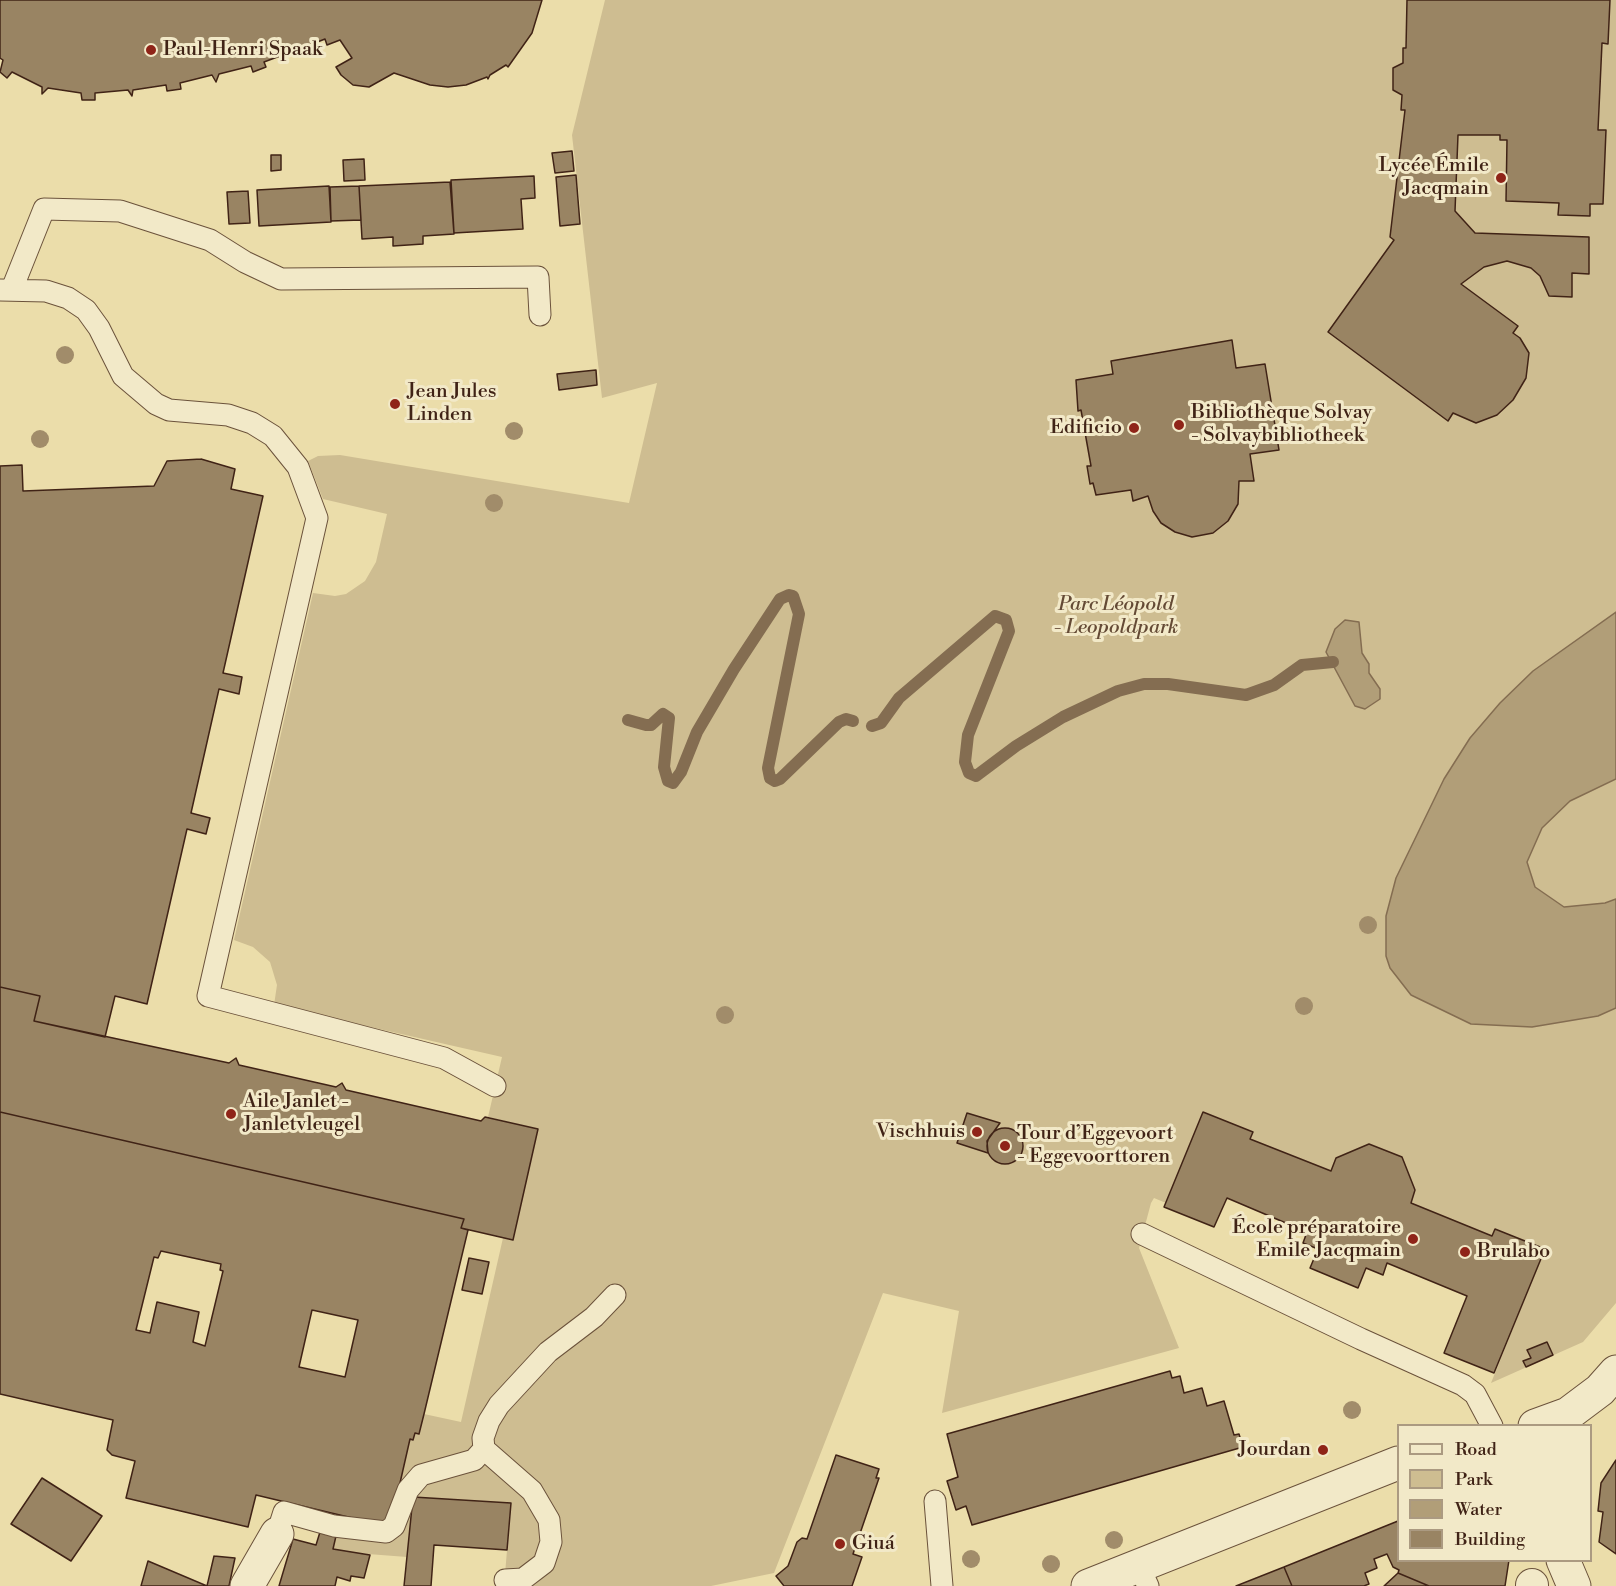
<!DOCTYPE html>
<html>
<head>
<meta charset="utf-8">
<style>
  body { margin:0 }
  #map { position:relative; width:1616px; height:1586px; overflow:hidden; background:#ebddaa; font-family:"Libre Bodoni",serif }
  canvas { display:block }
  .legend { position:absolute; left:1397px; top:1424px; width:195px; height:138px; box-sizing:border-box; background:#f2e9c8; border:2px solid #ab9a81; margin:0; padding:8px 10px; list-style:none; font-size:18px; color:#402316 }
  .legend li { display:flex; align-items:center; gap:12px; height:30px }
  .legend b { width:30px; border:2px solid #ab9a81 }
</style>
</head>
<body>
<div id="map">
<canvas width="1616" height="1586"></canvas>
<ul class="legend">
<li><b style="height:8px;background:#f2e9c8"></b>Road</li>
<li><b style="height:16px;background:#cebd91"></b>Park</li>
<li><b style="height:16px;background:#b19e78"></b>Water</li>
<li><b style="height:16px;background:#998463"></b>Building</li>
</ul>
</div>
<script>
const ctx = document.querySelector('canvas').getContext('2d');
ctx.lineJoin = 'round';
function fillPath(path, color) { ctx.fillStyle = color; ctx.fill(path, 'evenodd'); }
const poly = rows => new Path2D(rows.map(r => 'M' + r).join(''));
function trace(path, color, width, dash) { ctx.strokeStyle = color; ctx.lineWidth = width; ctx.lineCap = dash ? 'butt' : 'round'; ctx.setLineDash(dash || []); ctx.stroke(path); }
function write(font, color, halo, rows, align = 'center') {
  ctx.font = font + ' "Libre Bodoni",serif'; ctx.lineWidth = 6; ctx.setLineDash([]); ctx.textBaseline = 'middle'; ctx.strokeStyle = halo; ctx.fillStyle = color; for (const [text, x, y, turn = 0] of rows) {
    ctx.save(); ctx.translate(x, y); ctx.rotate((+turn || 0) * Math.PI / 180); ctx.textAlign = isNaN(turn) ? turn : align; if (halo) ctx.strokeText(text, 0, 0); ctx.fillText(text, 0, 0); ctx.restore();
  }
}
fillPath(poly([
  [605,0,1616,0,1616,1303,1583,1342,1491,1383,1545,1249,1495,1229,1492,1236,1411,1203,1415,1190,1402,1157,1331,1171,1250,1139,1253,1132,1203,1112,1166,1203,1154,1198,1151,1203,1139,1248,1179,1348,942,1413,959,1311,883,1293,774,1573,711,1586,504,1586,511,1503,413,1497,407,1557,342,1552,333,1549,336,1536,313,1530,317,1510,390,1527,410,1439,413,1440,415,1433,419,1434,424,1414,461,1422,503,1238,513,1240,538,1129,488,1117,502,1057,274,1005,277,985,270,962,253,947,234,940,313,593,335,596,346,594,365,581,376,562,387,514,323,499,308,461,318,456,340,455,629,503,657,383,602,398,572,135]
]), '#cebd91');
const water = poly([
  [1616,612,1616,779,1570,801,1542,828,1527,862,1535,887,1564,907,1605,903,1616,899,1616,1008,1598,1016,1532,1027,1471,1024,1411,995,1390,968,1386,956,1386,916,1396,878,1444,779,1470,738,1500,703,1533,671,1616,612],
  [1345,620,1359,622,1362,653,1369,664,1369,673,1380,689,1380,699,1365,709,1355,706,1326,652,1335,629,1345,620]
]);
fillPath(water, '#b19e78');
trace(water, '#846d51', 1.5);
trace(poly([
  [628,720,646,725,651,725,663,714,669,718,664,767,668,781,673,783,681,772,697,732,734,669,780,599,789,595,793,596,799,614,768,768,770,778,775,781,780,779,839,722,846,719,853,721],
  [872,726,881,723,899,698,995,616,1006,620,1009,631,968,735,965,762,969,773,976,776,1016,746,1063,717,1118,691,1144,684,1168,684,1246,695,1274,685,1302,665,1333,662]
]), '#846d51', 12);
const building = poly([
  [0,0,542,0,532,33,508,67,506,65,490,75,488,79,487,77,466,85,448,87,430,85,394,73,369,87,353,85,341,75,336,67,352,58,340,40,327,45,325,39,302,48,302,55,296,50,264,62,266,67,253,72,251,66,219,74,216,82,212,75,180,83,181,89,167,91,166,85,133,90,132,96,128,90,95,93,95,100,82,100,81,93,48,88,42,94,42,87,12,72,7,78,0,72,3,60,0,58,0,0],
  [1407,0,1610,0,1608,44,1602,43,1598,130,1606,130,1603,204,1590,204,1590,216,1558,215,1559,203,1506,201,1507,140,1500,140,1500,135,1458,135,1455,211,1475,233,1589,237,1589,274,1572,273,1572,297,1549,296,1540,276,1531,268,1507,261,1484,267,1461,284,1518,326,1513,333,1520,338,1529,353,1526,378,1513,400,1497,415,1476,423,1453,413,1448,421,1328,332,1394,240,1390,237,1405,110,1401,110,1402,95,1393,90,1393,68,1403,63,1403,48,1406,48,1407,0],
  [572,151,574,171,555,173,552,153,572,151],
  [271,155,281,155,281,170,271,171,271,155],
  [364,159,365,180,344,181,343,160,364,159],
  [576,175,580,224,560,226,556,177,576,175],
  [534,176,535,198,521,199,523,229,454,233,451,180,534,176],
  [450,182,454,234,423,236,423,244,393,246,393,237,362,239,359,186,450,182],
  [329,186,331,222,259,226,257,190,329,186],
  [359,186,361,220,331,221,330,187,359,186],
  [248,191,250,223,229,224,227,192,248,191],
  [1232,340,1236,368,1265,364,1279,450,1250,454,1254,481,1239,481,1238,504,1228,521,1213,533,1192,537,1175,532,1161,523,1153,511,1148,496,1133,501,1131,490,1096,495,1093,483,1090,484,1087,466,1091,466,1081,410,1078,411,1076,380,1113,374,1111,361,1232,340],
  [596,370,597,385,559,390,557,374,596,370],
  [201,459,235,469,231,489,263,496,223,673,242,677,239,694,219,689,191,813,210,818,206,834,187,829,147,1004,115,996,105,1037,34,1021,40,996,0,987,0,466,22,465,23,491,154,486,167,461,201,459],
  [0,987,40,996,34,1021,229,1063,236,1058,239,1065,336,1087,342,1083,346,1090,481,1121,485,1117,538,1129,513,1240,461,1228,464,1219,0,1112,0,987],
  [0,1112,464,1219,461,1228,468,1230,424,1414,419,1434,415,1433,413,1440,410,1439,390,1527,256,1495,248,1527,126,1498,135,1461,112,1455,107,1450,113,1420,0,1394,0,1112],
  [161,1251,221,1264,220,1270,223,1271,205,1346,193,1342,199,1312,157,1302,150,1333,136,1330,154,1257,158,1258,161,1251],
  [312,1310,358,1320,345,1377,299,1367,312,1310],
  [1203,1112,1253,1132,1250,1139,1331,1171,1336,1158,1369,1144,1402,1157,1415,1190,1411,1203,1492,1236,1495,1229,1545,1249,1494,1373,1444,1353,1467,1296,1387,1263,1383,1275,1366,1268,1358,1288,1310,1268,1318,1249,1303,1243,1307,1232,1227,1198,1214,1227,1164,1207,1203,1112],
  [967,1113,1000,1123,987,1141,988,1153,957,1143,967,1113],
  '987 1146a18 18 0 1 1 36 0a18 18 0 1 1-36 0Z',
  [469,1258,489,1262,482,1294,462,1290,469,1258],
  [1547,1342,1553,1355,1526,1367,1523,1361,1531,1358,1527,1350,1547,1342],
  [1170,1371,1172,1378,1180,1376,1184,1393,1202,1388,1207,1406,1224,1401,1234,1435,1239,1434,1243,1447,972,1525,966,1506,956,1510,947,1481,958,1477,947,1434,1170,1371],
  [836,1455,879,1469,876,1478,879,1478,853,1554,862,1557,852,1586,784,1586,776,1576,788,1566,797,1542,802,1538,807,1539,836,1455],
  [1616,1460,1616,1554,1599,1542,1603,1512,1598,1511,1601,1483,1616,1460],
  [42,1478,102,1516,71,1561,11,1524,42,1478],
  [413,1497,511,1503,507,1550,434,1545,431,1586,404,1586,413,1497],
  [1398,1521,1398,1560,1509,1560,1505,1586,1429,1586,1398,1573,1399,1570,1393,1567,1387,1554,1374,1559,1377,1568,1365,1573,1369,1584,1364,1586,1292,1586,1284,1567,1398,1521],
  [320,1532,336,1536,333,1549,370,1555,364,1578,351,1576,350,1581,337,1577,335,1586,279,1586,293,1539,316,1545,320,1532],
  [214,1556,235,1558,229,1586,207,1586,214,1556],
  [148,1561,207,1586,141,1586,148,1561],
  [1284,1567,1292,1586,1236,1586,1284,1567],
  [1398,1573,1429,1586,1384,1586,1398,1573]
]);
fillPath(building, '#998463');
trace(building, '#402316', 1.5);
const service = poly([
  [12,289,44,209,120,211,210,240,245,262,281,279,538,277,540,315],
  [0,290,46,291,68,298,86,310,99,328,123,376,156,404,169,410,228,415,252,423,273,436,298,467,317,518,208,996,444,1058,495,1086],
  [1142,1234,1361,1339,1463,1385,1475,1394,1492,1426],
  [935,1501,942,1586],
  [277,1534,284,1512,334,1526,386,1532,394,1526,408,1490,421,1475,474,1460,484,1449],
  [1139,1566,1148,1586],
  [505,1580,523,1579,544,1563,551,1542,549,1520,532,1491,484,1449,483,1438,489,1421,499,1405,548,1352,594,1317,615,1295]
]);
const pedestrian = poly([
  [1532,1585,1532,1586]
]);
const minor = poly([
  [1563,1560,1574,1586],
  [247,1586,277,1534]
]);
const tertiary = poly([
  [1535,1426,1568,1414,1600,1390,1616,1372],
  [1088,1586,1398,1463]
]);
trace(service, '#6b523b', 23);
trace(pedestrian, '#6b523b', 34);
trace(minor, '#6b523b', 35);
trace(tertiary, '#6b523b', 35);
trace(service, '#f2e9c8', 21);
trace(pedestrian, '#f2e9c8', 32);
trace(minor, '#f2e9c8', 33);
trace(tertiary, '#f2e9c8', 33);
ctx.fillStyle = '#a18c6a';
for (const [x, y] of [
  [65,355],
  [514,431],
  [40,439],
  [494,503],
  [1368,925],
  [1304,1006],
  [725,1015],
  [1352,1410],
  [1114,1540],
  [971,1559],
  [1051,1564]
]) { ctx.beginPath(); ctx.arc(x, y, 9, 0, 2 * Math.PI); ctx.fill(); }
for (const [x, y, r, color] of [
  [151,50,6,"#8f2418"],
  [1501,178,6,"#8f2418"],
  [395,404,6,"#8f2418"],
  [1179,425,6,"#8f2418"],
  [1134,428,6,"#8f2418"],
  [231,1114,6,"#8f2418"],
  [977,1132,6,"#8f2418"],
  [1005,1146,6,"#8f2418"],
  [1413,1239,6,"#8f2418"],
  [1465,1252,6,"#8f2418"],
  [1323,1450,6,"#8f2418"],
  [840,1544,6,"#8f2418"]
]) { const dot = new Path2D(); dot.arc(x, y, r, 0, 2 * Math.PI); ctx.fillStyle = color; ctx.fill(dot); trace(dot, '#f2e9c8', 2); }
write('20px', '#402316', '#f2e9c8', [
  ["Paul-Henri Spaak",163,50],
  ["Lycée Émile",1489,166,"right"],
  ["Jacqmain",1489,189,"right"],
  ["Jean Jules",407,392],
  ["Linden",407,415],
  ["Bibliothèque Solvay",1191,413],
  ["- Solvaybibliotheek",1191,436],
  ["Edificio",1122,428,"right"],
  ["Aile Janlet -",243,1102],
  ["Janletvleugel",243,1125],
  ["Vischhuis",965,1132,"right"],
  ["Tour d’Eggevoort",1017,1134],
  ["- Eggevoorttoren",1017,1157],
  ["École préparatoire",1401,1228,"right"],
  ["Emile Jacqmain",1401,1251,"right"],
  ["Brulabo",1477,1252],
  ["Jourdan",1311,1450,"right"],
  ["Giuá",852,1544]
], 'left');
write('italic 20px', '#644a35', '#f2e9c8', [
  ["Parc Léopold",1116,605],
  ["- Leopoldpark",1116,628]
]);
</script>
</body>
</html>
